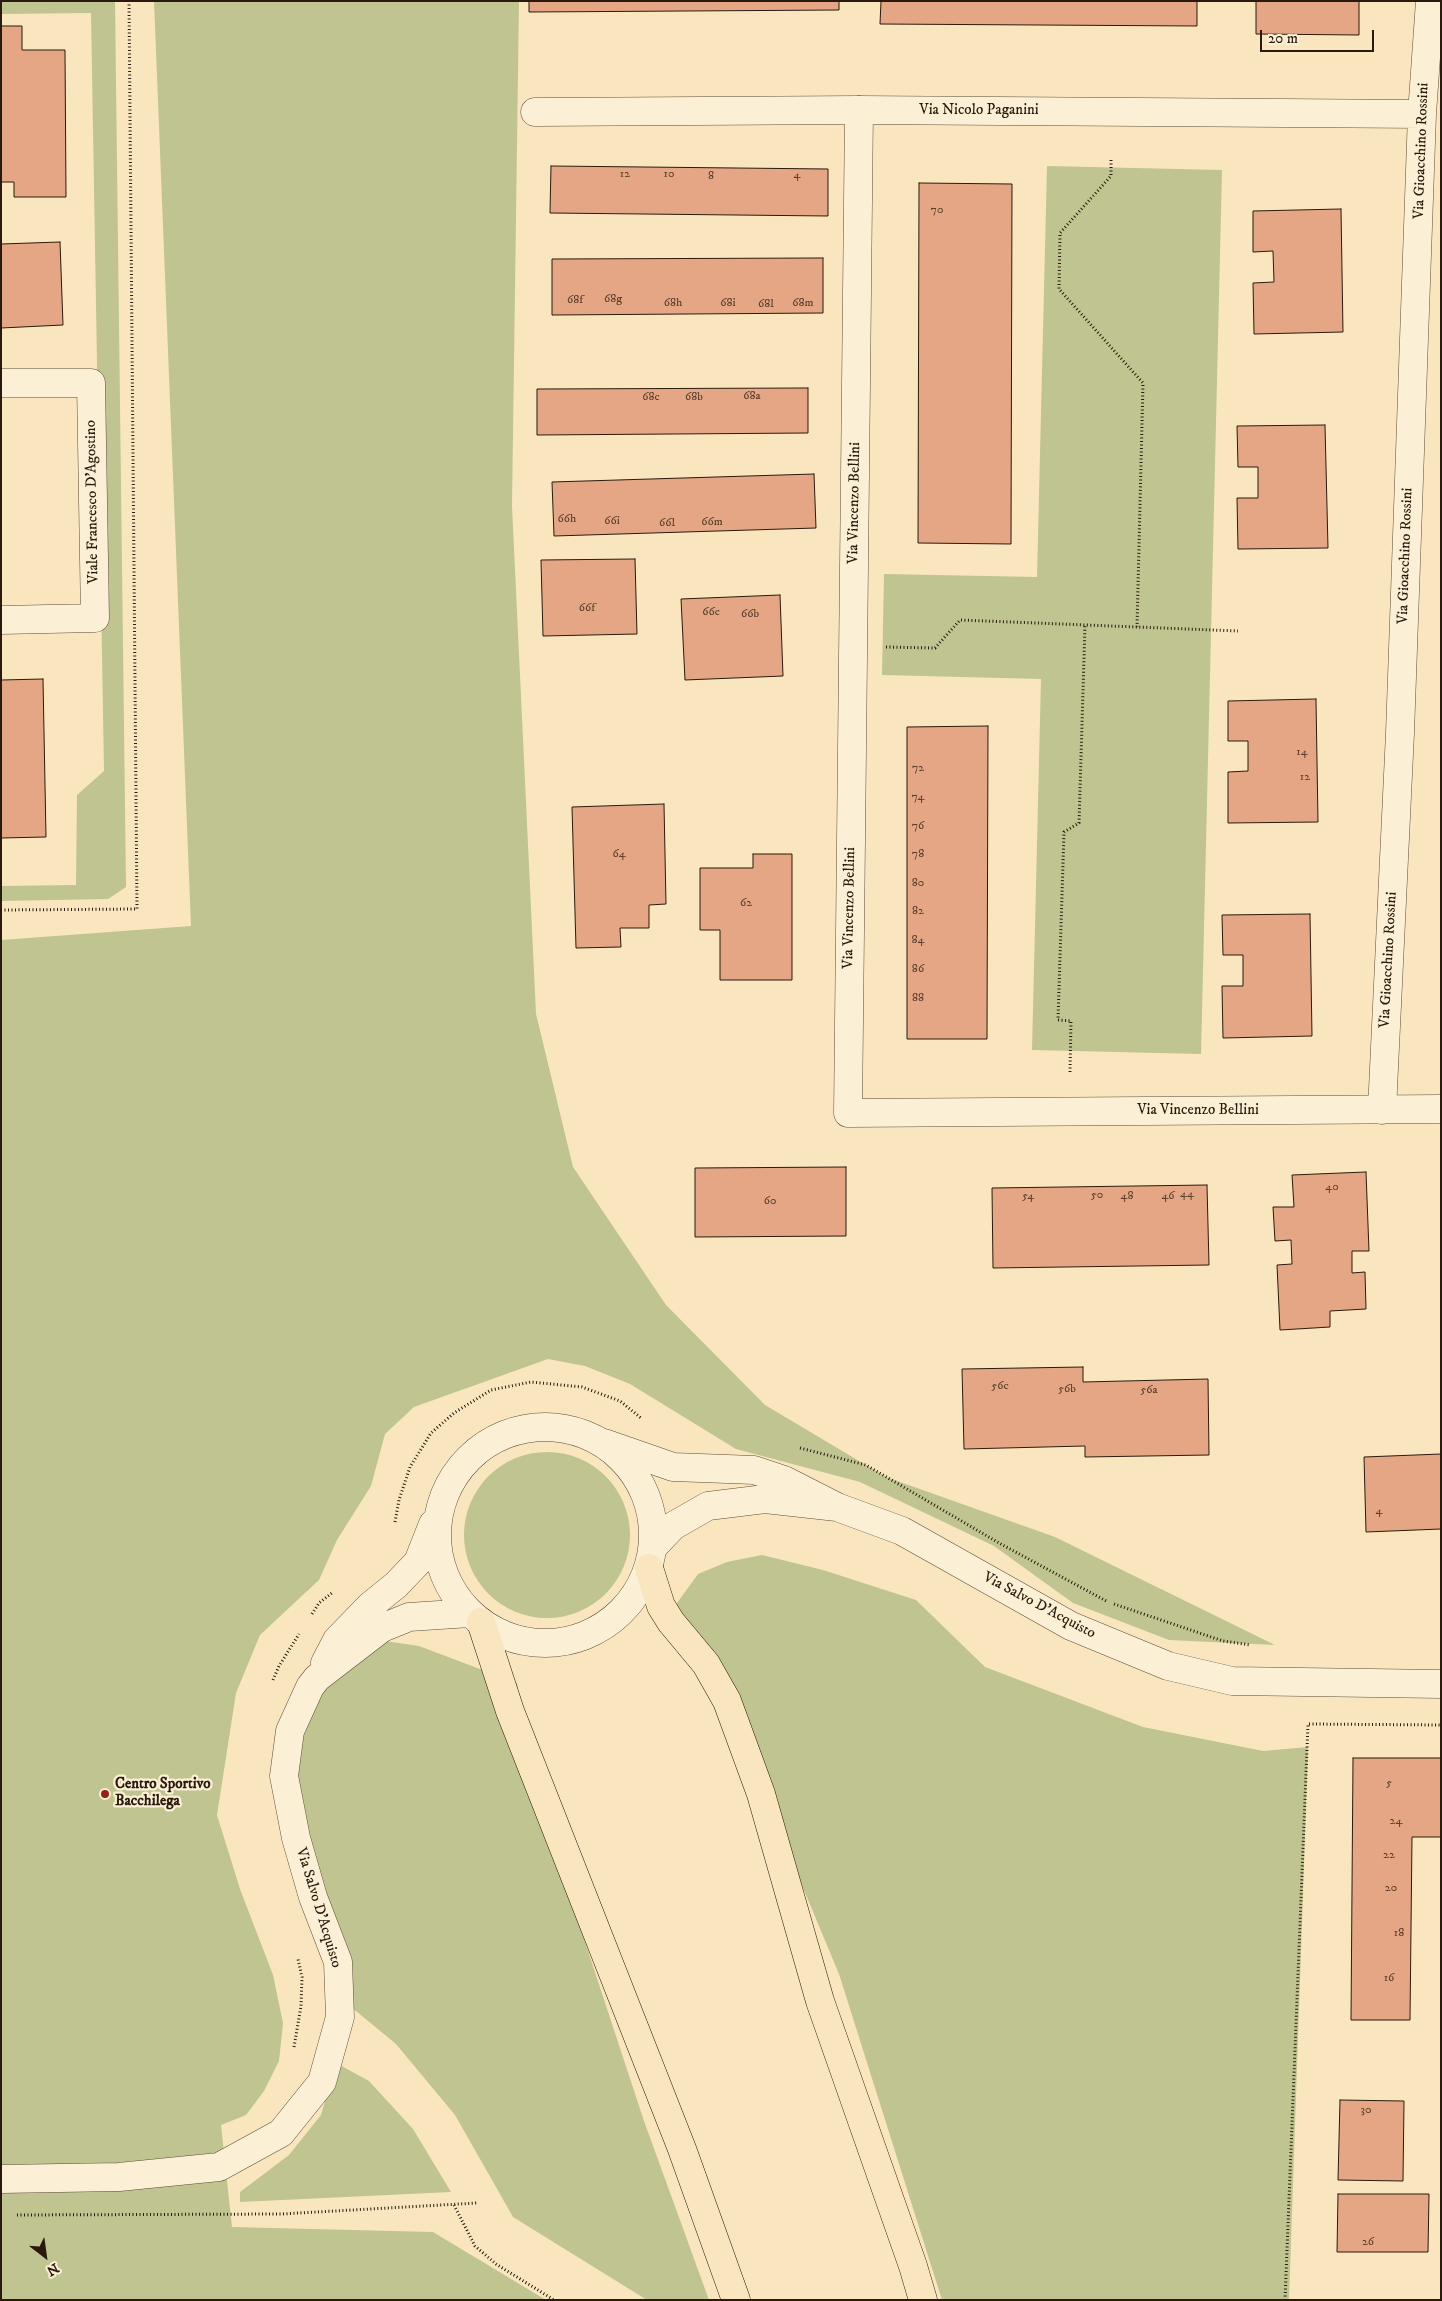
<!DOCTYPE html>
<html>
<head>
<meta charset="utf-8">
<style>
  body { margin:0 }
  #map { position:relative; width:1442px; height:2301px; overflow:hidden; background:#f9e6bf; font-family:"IM FELL DW Pica",serif }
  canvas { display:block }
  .frame { position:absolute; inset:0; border:2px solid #2a1a0d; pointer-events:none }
  .north { position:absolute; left:20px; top:2231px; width:50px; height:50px; -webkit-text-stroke:4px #fbefd5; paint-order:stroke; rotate:150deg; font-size:14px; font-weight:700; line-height:20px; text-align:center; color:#2a1a0d }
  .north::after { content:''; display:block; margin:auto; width:18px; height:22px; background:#2a1a0d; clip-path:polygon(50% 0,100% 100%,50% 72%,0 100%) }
  .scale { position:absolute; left:1260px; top:30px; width:114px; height:22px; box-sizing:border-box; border:2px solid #2a1a0d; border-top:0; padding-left:6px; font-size:15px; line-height:18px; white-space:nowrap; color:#2a1a0d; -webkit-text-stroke:4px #fbefd5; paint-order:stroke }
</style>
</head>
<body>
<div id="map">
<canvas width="1442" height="2301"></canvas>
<div class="frame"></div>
<div class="north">N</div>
<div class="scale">20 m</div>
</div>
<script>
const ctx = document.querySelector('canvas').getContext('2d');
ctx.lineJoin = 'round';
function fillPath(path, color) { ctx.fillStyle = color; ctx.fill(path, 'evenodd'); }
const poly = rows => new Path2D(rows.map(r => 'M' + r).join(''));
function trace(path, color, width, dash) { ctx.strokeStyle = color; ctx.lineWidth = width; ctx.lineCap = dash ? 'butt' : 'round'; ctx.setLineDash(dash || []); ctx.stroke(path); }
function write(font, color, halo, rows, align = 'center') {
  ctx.font = font + ' "IM FELL DW Pica",serif'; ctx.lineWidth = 4.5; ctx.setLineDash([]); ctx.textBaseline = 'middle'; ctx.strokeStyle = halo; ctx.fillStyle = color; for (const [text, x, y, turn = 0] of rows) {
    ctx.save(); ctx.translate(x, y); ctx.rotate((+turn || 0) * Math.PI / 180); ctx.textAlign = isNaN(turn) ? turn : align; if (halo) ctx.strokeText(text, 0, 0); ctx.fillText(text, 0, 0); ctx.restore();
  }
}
fillPath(poly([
  [1,1,115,1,126,887,108,899,1,901,1,886,76,885,77,795,104,771,91,13,1,14],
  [154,1,519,1,512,506,536,1014,573,1167,666,1305,765,1405,886,1477,1055,1537,1275,1645,1169,1640,1073,1603,994,1546,860,1482,736,1449,630,1384,585,1366,548,1359,414,1407,385,1434,371,1486,337,1540,319,1580,260,1635,236,1693,217,1815,240,1889,273,1975,283,2023,279,2061,264,2091,246,2115,221,2125,232,2227,433,2232,546,2300,1,2300,1,940,191,926],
  [1047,166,1222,170,1201,1054,1032,1050,1041,679,882,675,884,574,1037,577],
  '464 1535a83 83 0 1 1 166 0a83 83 0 1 1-166 0Z',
  [762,1555,823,1570,916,1600,985,1667,1143,1727,1263,1751,1308,1747,1289,2300,942,2300,839,1974,723,1696,667,1617,698,1574,727,1562],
  [385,1641,419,1646,517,1683,532,1781,644,2121,709,2300,647,2300,513,2217,455,2115,396,2044,339,1997,297,1869,298,1717,329,1677],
  [336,2063,369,2081,413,2129,451,2192,240,2202,240,2192,289,2155,321,2115]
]), '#bfc491');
const building = poly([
  [529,1,839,1,839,10,529,12,529,1],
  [881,1,1197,1,1197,26,880,24,881,1],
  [1256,1,1359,1,1359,35,1256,34,1256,1],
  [1,26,22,26,22,50,65,50,66,197,14,197,14,182,1,182,1,26],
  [551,166,828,169,828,216,550,213,551,166],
  [919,183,1012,184,1011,544,918,543,919,183],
  [1341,209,1343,332,1254,334,1253,283,1274,282,1273,251,1253,252,1253,211,1341,209],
  [60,242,63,325,1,328,1,244,60,242],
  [823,258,823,313,552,315,552,259,823,258],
  [808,388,808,433,537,435,537,389,808,388],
  [1325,425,1328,548,1238,549,1237,498,1258,498,1258,467,1238,467,1237,426,1325,425],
  [814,474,816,528,554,536,552,482,814,474],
  [635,559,637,634,543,636,541,560,635,559],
  [780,595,783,676,685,680,681,599,780,595],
  [43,679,46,837,1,838,1,680,43,679],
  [1316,699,1318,822,1228,823,1228,772,1248,771,1248,741,1228,741,1228,701,1316,699],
  [988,726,987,1039,907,1039,907,727,988,726],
  [664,804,666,904,649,905,649,928,620,928,621,947,576,948,572,807,664,804],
  [753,854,792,854,792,980,720,980,720,930,700,930,700,868,753,868,753,854],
  [1310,914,1312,1036,1223,1038,1222,986,1243,986,1243,955,1223,955,1222,915,1310,914],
  [846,1167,846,1236,695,1237,695,1168,846,1167],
  [1366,1172,1369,1251,1352,1251,1352,1273,1365,1272,1366,1309,1330,1311,1330,1327,1280,1330,1277,1265,1292,1264,1291,1240,1275,1241,1273,1207,1294,1207,1292,1175,1366,1172],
  [1207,1185,1209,1265,993,1268,992,1188,1207,1185],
  [1083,1367,1083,1382,1208,1379,1209,1455,1085,1457,1085,1446,964,1449,962,1369,1083,1367],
  [1441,1454,1441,1529,1366,1532,1364,1457,1441,1454],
  [1353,1758,1441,1758,1441,1837,1412,1837,1410,2020,1351,2020,1353,1758],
  [1340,2100,1404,2101,1403,2181,1338,2180,1340,2100],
  [1338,2194,1429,2194,1428,2252,1337,2252,1338,2194]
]);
fillPath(building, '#e4a685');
trace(building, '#2a1a0d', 1);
const minor = poly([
  [859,110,848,1113,1441,1109],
  [535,112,859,110,1422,114],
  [1,383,91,383,95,618,1,620],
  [1382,1110,1400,733,1422,114,1430,1],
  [604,1443,673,1467,754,1470,784,1480,837,1507,765,1499,708,1506,673,1526,654,1546],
  [837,1507,902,1531,1071,1626,1168,1666,1232,1681,1441,1684]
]);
const tertiary = poly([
  '437 1535a108 108 0 1 1 216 0a108 108 0 1 1-216 0Z',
  [325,1663,337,1640,370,1606,396,1585,418,1562,433,1524],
  [1,2179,119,2177,219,2167,281,2133,322,2082,340,2017,338,1962,313,1897,296,1838,284,1776,290,1731,310,1687,317,1678,382,1628,409,1617,470,1613]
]);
const trunk = poly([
  [649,1568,661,1606,671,1622,706,1664,727,1701,761,1794,820,2001,913,2266,923,2300],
  [481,1622,510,1711,682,2149,736,2300]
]);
trace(minor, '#5e4d3a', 29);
trace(tertiary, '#5e4d3a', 29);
trace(trunk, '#2a1a0d', 29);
trace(poly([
  [1111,160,1111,176,1060,233,1059,289,1143,383,1137,627],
  [886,647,935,648,960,620,1238,631],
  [1,910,137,909,129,1],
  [1070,1072,1071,1021,1058,1020,1064,832,1079,823,1085,625],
  [800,1448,866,1465,999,1543,1108,1602],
  [395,1522,399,1500,410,1467,431,1433,454,1413,491,1390,531,1382,582,1387,620,1401,641,1418],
  [1114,1604,1223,1641,1251,1645],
  [312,1614,319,1603,332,1593],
  [273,1680,279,1666,299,1634],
  [294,2047,301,2006,302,1977,298,1959],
  [454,2205,475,2246,496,2264,554,2300],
  [17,2215,281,2214,477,2203],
  [1285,2300,1308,1724,1441,1725]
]), '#2a1a0d', 3, [1, 2.5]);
trace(minor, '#fbefd5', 28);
trace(tertiary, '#fbefd5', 28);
trace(trunk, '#f9e6bf', 28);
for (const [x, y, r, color] of [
  [105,1794,5,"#8f2418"]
]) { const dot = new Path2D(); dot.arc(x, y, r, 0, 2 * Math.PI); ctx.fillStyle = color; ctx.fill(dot); trace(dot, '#fbefd5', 2); }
write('12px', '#583d2b', null, [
  ["12",625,175],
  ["10",669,175],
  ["4",797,176],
  ["8",711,177],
  ["70",937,211],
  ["68g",613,300],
  ["68f",575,301],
  ["68h",673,304],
  ["68i",728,304],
  ["68m",803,304],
  ["68l",766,305],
  ["68a",752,397],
  ["68c",651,398],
  ["68b",694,398],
  ["66h",567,520],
  ["66i",612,522],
  ["66m",712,523],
  ["66l",667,524],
  ["66f",587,609],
  ["66c",711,613],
  ["66b",750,615],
  ["14",1302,753],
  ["72",918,769],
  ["12",1305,778],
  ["74",918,798],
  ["76",918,827],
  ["64",619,855],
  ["78",918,855],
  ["80",918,884],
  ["62",746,904],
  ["82",918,912],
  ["84",918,941],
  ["86",918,970],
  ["88",918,999],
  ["40",1332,1188],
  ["44",1187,1195],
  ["50",1097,1196],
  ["54",1028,1197],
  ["48",1127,1197],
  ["46",1168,1197],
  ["60",770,1202],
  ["56c",1000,1387],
  ["56b",1067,1390],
  ["56a",1149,1391],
  ["4",1379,1512],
  ["5",1389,1784],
  ["24",1396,1822],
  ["22",1389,1856],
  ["20",1391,1889],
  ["18",1399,1934],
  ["16",1389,1979],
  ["30",1366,2111],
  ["26",1368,2243]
]);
write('15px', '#2a1a0d', '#fbefd5', [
  ["Via Nicolo Paganini",979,111],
  ["Via Gioacchino Rossini",1422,151,-88],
  ["Viale Francesco D'Agostino",93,502,-91],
  ["Via Vincenzo Bellini",855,503,-89],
  ["Via Gioacchino Rossini",1406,556,-88],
  ["Via Vincenzo Bellini",850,908,-89],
  ["Via Gioacchino Rossini",1389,960,-87],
  ["Via Vincenzo Bellini",1198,1111],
  ["Via Salvo D'Acquisto",1039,1606,28],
  ["Via Salvo D'Acquisto",318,1908,73]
]);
write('bold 15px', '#2a1a0d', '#fbefd5', [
  ["Centro Sportivo",115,1785],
  ["Bacchilega",115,1802]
], 'left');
</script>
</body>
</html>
